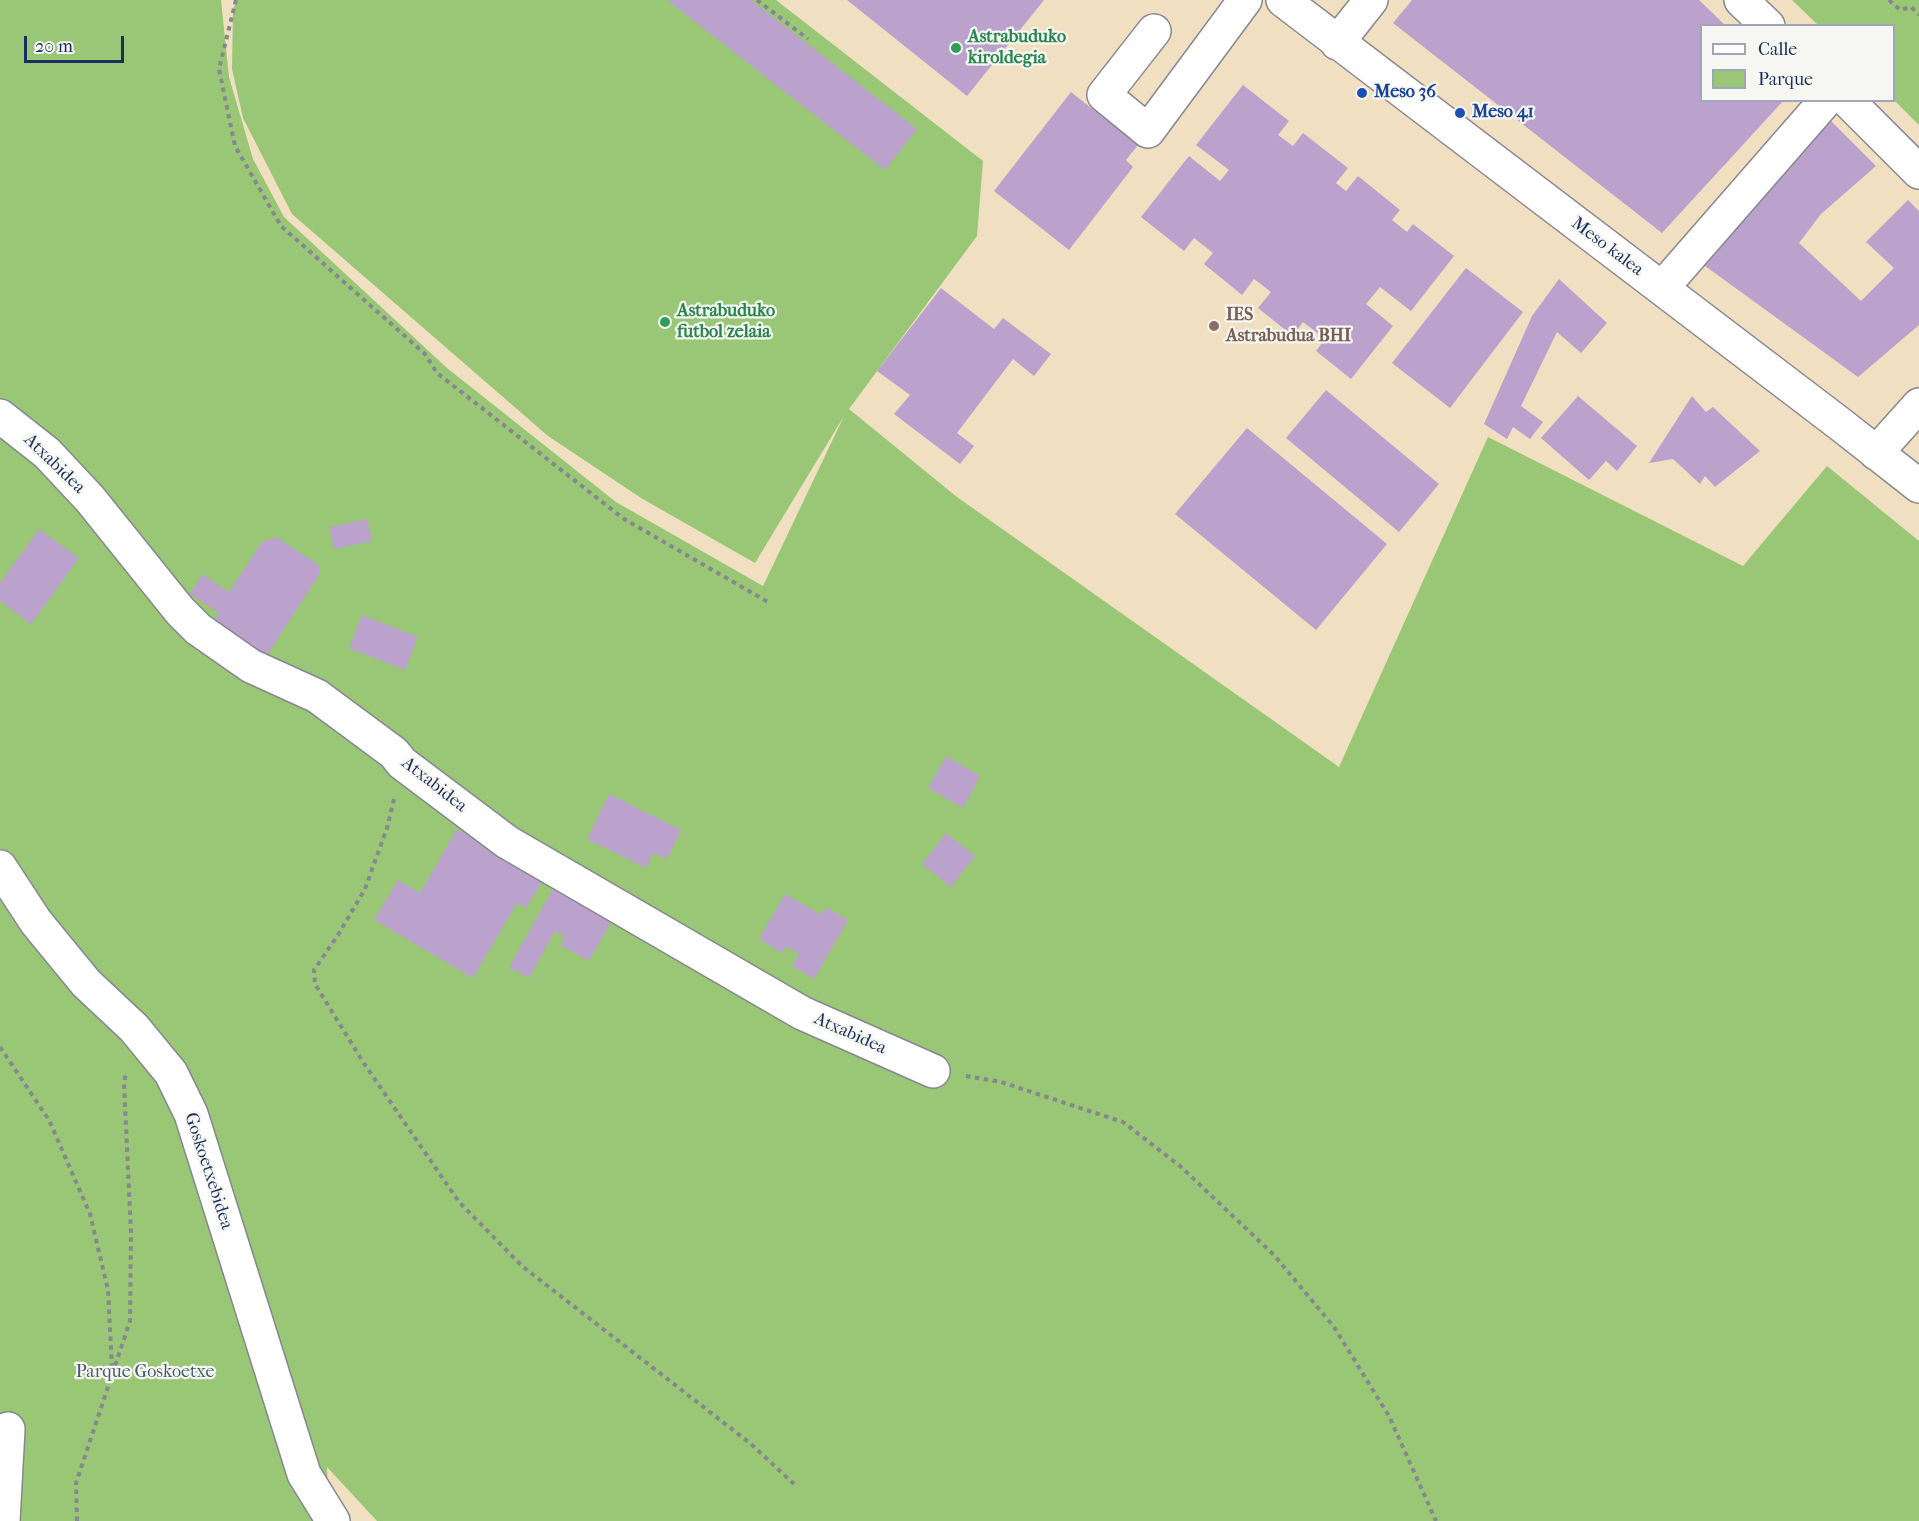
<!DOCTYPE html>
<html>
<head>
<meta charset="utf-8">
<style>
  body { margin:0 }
  #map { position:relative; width:1919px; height:1521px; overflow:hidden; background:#f1dfc2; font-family:"IM FELL French Canon",serif }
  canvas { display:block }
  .legend { position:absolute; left:1700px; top:24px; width:195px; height:78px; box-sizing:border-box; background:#f6f6f2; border:2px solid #9ea6b7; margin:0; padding:8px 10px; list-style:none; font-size:18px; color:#1b2f5e }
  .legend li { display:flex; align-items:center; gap:12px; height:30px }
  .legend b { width:30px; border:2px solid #9ea6b7 }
  .scale { position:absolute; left:24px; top:36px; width:100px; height:27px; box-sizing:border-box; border:3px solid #1b2f5e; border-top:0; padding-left:8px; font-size:18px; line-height:21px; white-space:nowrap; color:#1b2f5e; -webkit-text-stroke:4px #f6f6f2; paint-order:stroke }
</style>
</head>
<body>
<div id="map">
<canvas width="1919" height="1521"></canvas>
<ul class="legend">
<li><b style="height:8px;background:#fff"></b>Calle</li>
<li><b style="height:16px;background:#99c776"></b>Parque</li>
</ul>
<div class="scale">20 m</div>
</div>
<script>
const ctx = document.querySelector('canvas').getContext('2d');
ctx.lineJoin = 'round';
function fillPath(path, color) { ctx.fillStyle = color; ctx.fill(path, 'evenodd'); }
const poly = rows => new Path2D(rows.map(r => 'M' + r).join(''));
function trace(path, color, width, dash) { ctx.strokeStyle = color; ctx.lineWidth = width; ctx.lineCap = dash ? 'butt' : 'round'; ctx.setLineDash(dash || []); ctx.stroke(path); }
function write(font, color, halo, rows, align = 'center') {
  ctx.font = font + ' "IM FELL French Canon",serif'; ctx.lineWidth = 4.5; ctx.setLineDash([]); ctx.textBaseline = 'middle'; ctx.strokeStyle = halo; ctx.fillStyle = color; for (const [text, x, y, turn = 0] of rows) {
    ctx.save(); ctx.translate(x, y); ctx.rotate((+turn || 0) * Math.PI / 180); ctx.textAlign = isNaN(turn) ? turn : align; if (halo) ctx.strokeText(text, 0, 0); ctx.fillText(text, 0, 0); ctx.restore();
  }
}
fillPath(poly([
  [0,0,221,0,229,77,253,159,284,217,447,368,616,502,763,586,844,416,755,563,641,498,548,436,292,214,243,118,232,69,233,9,237,0,776,0,983,161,977,236,849,409,957,497,1339,767,1488,437,1743,566,1827,466,1919,541,1919,1521,377,1521,327,1467,329,1521,0,1521],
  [1792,0,1919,0,1919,125,1894,100,1894,26,1818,25]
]), '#99c776');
fillPath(poly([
  [667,0,751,0,917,129,885,170],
  [847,0,1044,0,967,96],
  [1412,0,1699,0,1726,26,1702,26,1702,100,1784,100,1662,233,1393,23],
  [1243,85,1289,121,1278,135,1293,146,1303,133,1348,168,1336,183,1346,191,1358,176,1400,210,1392,220,1407,232,1413,224,1454,256,1411,311,1380,287,1366,304,1393,326,1351,379,1316,351,1325,339,1303,322,1293,336,1258,308,1271,292,1254,279,1242,295,1204,264,1213,253,1194,238,1184,251,1141,217,1189,156,1220,181,1229,170,1196,145],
  [1071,92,1138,145,1126,160,1133,167,1069,250,994,191],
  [1830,120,1876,166,1821,214,1799,243,1861,301,1894,268,1866,242,1908,200,1919,211,1919,325,1858,377,1701,263],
  [1466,268,1523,312,1450,408,1392,363],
  [1559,279,1607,323,1581,353,1557,332,1521,406,1543,422,1530,439,1513,427,1507,439,1484,424,1532,316],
  [941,288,994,329,1003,318,1051,354,1034,376,1013,359,957,433,974,446,960,464,894,414,910,395,877,371],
  [1326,390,1439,484,1399,532,1286,438],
  [1578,396,1637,446,1617,471,1606,461,1589,480,1541,438],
  [1692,396,1706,412,1713,407,1760,451,1715,487,1705,476,1700,484,1673,459,1649,463],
  [1247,428,1387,544,1316,630,1175,514],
  [367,519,372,541,334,549,329,527],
  [39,529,79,558,31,624,0,601,0,583],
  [276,537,319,565,319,575,266,657,212,623,219,613,190,594,202,574,229,592,262,542],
  [362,615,418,637,405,670,349,648],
  [946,756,980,776,963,808,928,788],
  [609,794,681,830,667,859,653,853,646,868,587,839],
  [457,829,543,880,526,908,517,903,473,978,374,920,398,880,420,893],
  [946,833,975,856,951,887,922,864],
  [553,889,611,922,589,961,560,945,565,937,555,931,529,978,509,967],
  [785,894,822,915,826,907,848,920,814,979,792,966,799,954,786,947,782,953,759,939]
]), '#bba2cc');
const minor = poly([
  [1283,0,1840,424,1919,486],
  [1741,0,1768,26],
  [1154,31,1104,95,1148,131,1245,0],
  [1337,43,1371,0],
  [1847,100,1919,172],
  [1662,288,1826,100],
  [0,416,47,453,90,499,180,611,198,629,251,666,317,696,394,753,402,763,507,842,802,1013,933,1071],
  [1876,453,1919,405],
  [0,867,36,922,86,983,134,1028,171,1073,191,1114,304,1474,333,1521],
  [3,1521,8,1429]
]);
trace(minor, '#868790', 36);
trace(poly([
  [236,0,219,69,235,146,281,226,425,354,437,373,624,519,768,602],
  [757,0,808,39],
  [1889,0,1900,10,1911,7,1919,15],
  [394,799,387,828,365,889,338,935,314,970,315,984,363,1062,459,1202,522,1266,751,1444,794,1484],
  [0,1047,49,1120,90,1214,108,1290,112,1368],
  [966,1076,1001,1082,1123,1122,1180,1166,1274,1255,1334,1327,1389,1416,1436,1521],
  [77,1521,76,1483,130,1321,131,1233,124,1084,126,1072]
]), '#868790', 4, [4.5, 4.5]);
trace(minor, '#fff', 33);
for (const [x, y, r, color] of [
  [956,48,6,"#2e9e5b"],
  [1362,93,6,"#1a4fb4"],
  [1460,113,6,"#1a4fb4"],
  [665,322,6,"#2e9e5b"],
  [1214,326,6,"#8d6e63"]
]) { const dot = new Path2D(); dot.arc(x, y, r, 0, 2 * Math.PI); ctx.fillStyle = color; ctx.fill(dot); trace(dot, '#f6f6f2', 2); }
write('bold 18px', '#27864d', '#f6f6f2', [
  ["Astrabuduko",968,38],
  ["kiroldegia",968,59],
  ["Astrabuduko",677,312],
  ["futbol zelaia",677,333]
], 'left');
write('bold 18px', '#164399', '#f6f6f2', [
  ["Meso 36",1374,93],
  ["Meso 41",1472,113]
], 'left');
write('18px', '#1b2f5e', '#f6f6f2', [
  ["Meso kalea",1607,247,37],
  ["Atxabidea",54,464,44],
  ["Atxabidea",434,785,38],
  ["Atxabidea",850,1034,24],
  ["Goskoetxebidea",208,1171,72]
]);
write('bold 18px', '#785e54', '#f6f6f2', [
  ["IES",1226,316],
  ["Astrabudua BHI",1226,337]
], 'left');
write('18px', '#415d65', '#f6f6f2', [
  ["Parque Goskoetxe",145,1373]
]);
</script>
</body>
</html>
